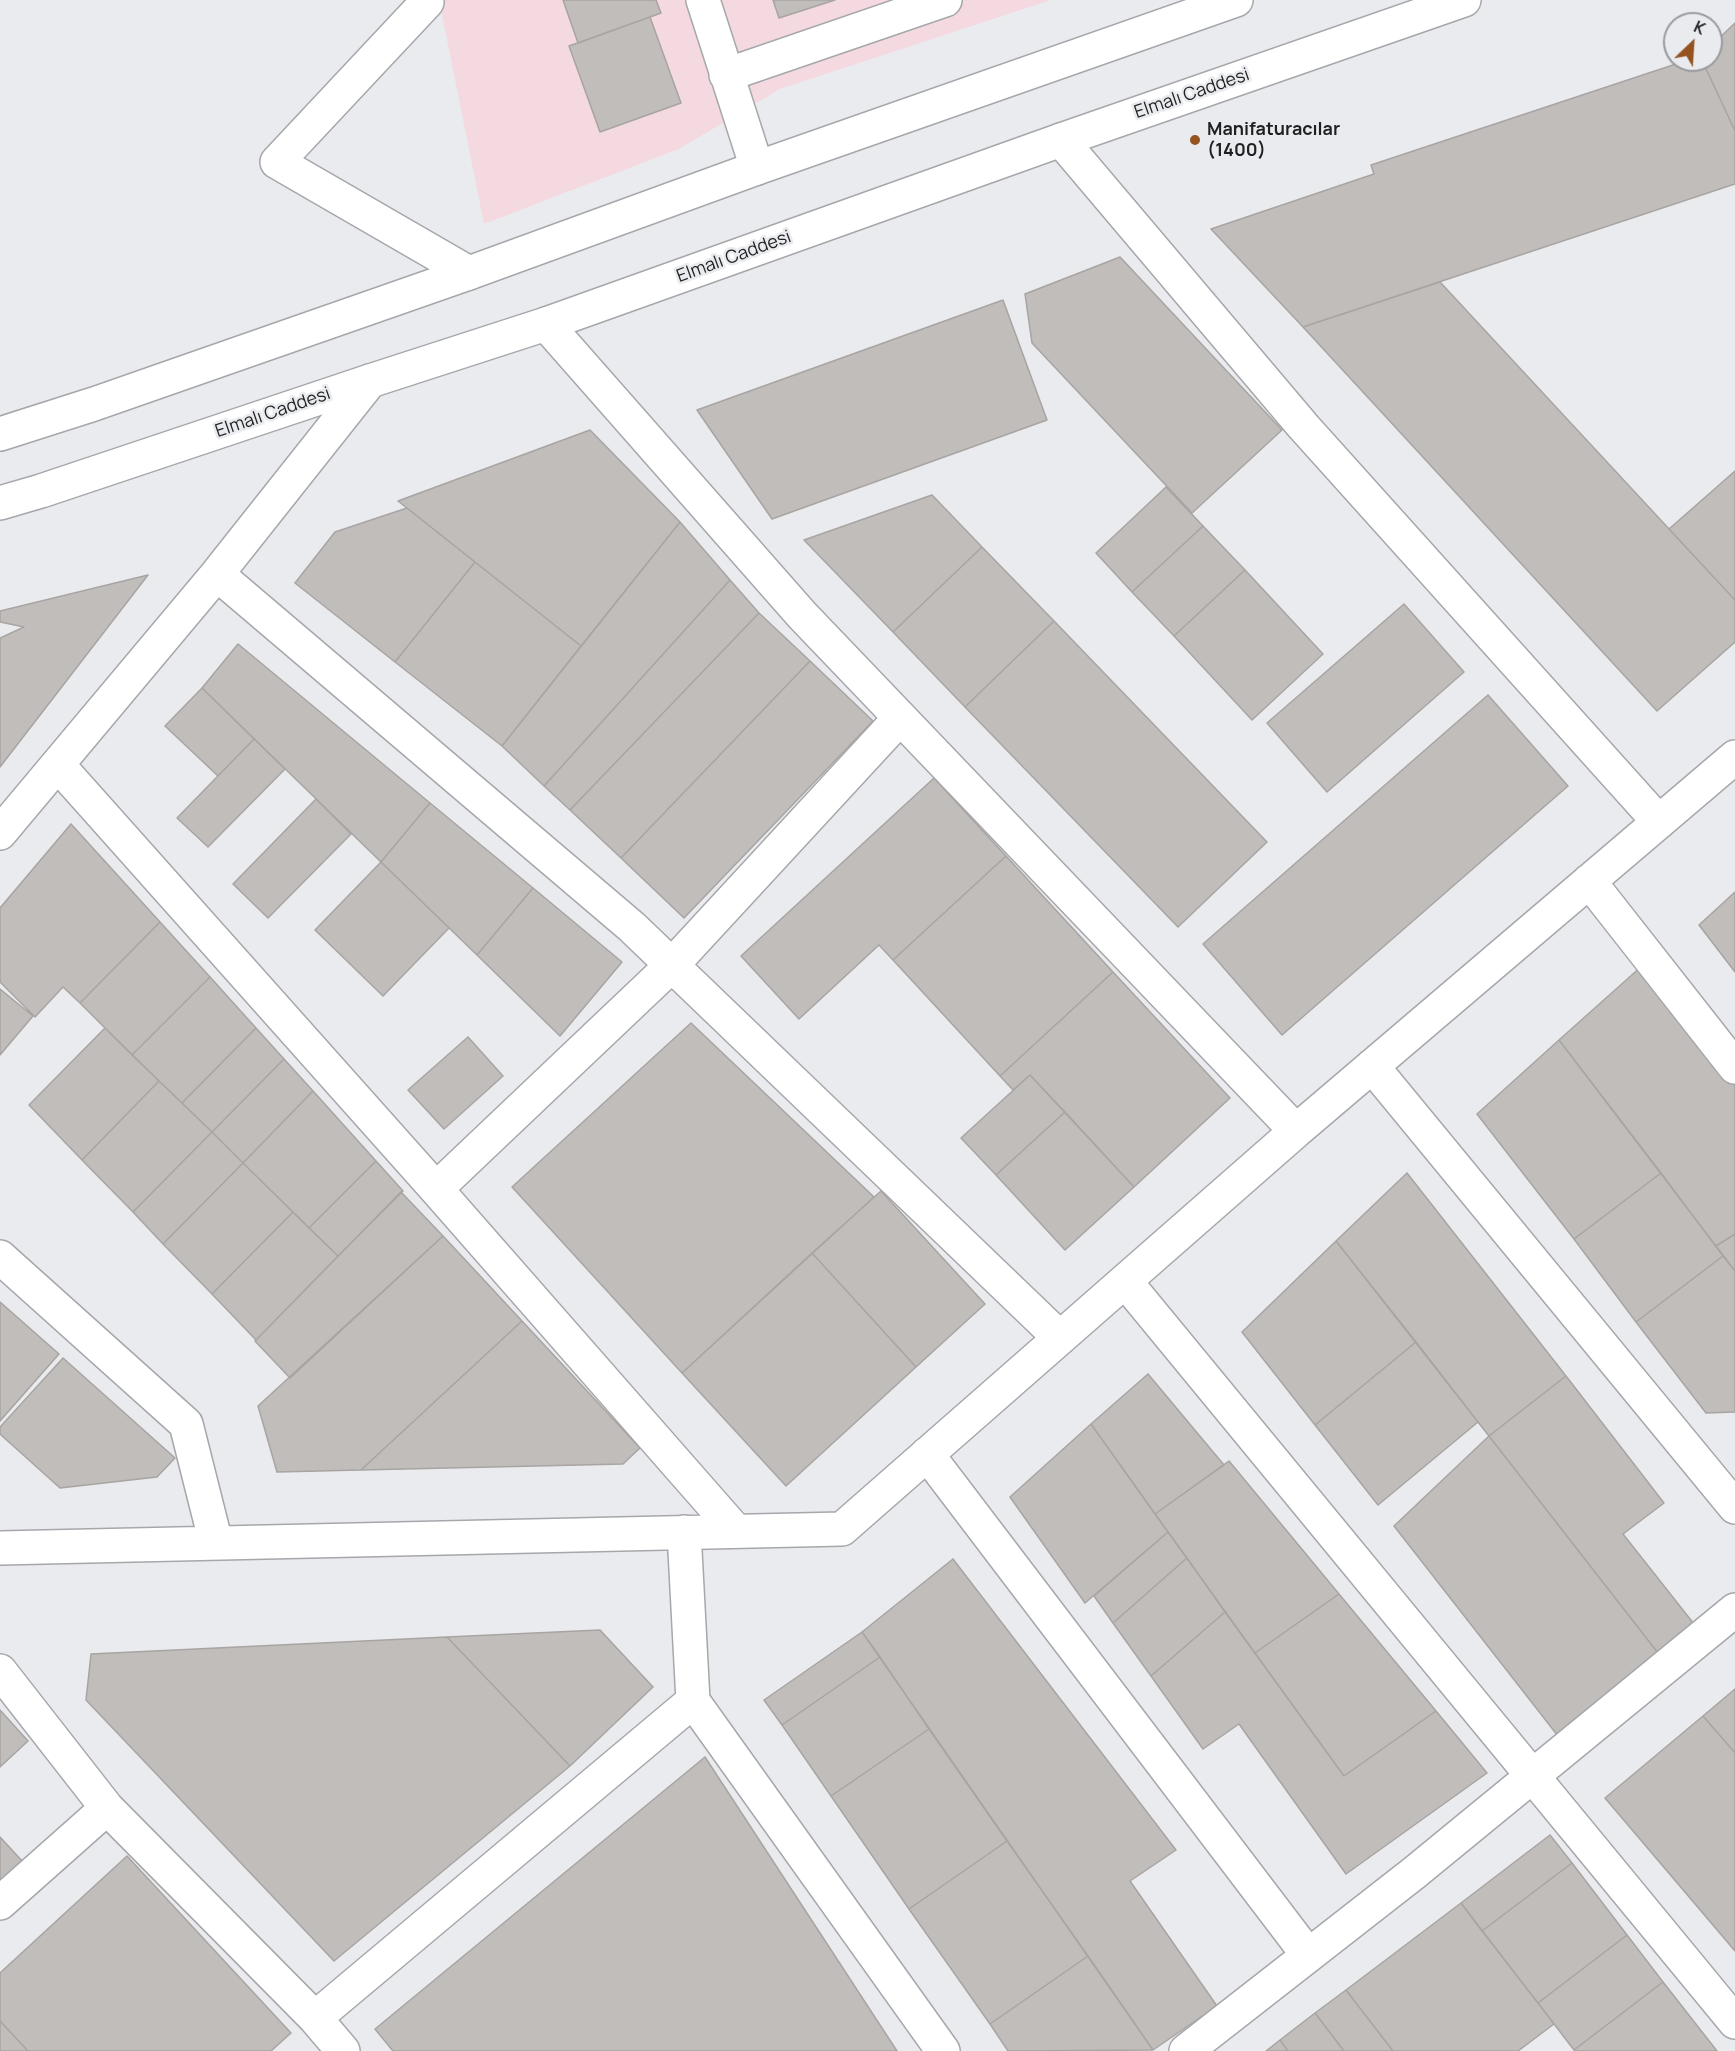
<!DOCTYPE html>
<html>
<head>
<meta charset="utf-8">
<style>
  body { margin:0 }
  #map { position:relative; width:1735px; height:2051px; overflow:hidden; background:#eaebef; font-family:Manrope,sans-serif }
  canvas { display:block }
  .north { position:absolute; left:1663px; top:12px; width:60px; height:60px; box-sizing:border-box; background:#eaebef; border:2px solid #999a9d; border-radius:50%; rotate:25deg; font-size:16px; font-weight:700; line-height:24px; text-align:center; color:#1f2021 }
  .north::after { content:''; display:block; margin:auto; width:21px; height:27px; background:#955321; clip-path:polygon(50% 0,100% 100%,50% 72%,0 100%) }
</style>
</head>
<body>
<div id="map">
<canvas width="1735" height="2051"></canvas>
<div class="north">K</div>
</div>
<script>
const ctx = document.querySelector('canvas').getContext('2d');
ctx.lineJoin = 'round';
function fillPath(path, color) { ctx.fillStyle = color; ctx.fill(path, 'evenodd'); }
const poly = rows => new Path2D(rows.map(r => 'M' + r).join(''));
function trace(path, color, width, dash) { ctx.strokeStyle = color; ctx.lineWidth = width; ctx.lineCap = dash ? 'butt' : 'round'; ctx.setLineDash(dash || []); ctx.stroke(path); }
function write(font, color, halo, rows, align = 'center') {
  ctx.font = font + ' Manrope,sans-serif'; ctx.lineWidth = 5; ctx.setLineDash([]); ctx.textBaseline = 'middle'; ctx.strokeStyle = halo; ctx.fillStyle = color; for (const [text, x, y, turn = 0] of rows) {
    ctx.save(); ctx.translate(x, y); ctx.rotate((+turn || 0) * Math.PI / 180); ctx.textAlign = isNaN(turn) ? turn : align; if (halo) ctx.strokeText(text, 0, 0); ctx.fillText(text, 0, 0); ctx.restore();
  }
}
fillPath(poly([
  [439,0,1051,0,780,89,679,149,484,224]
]), '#f4dae0');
const building = poly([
  [563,0,656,0,661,13,578,43,563,0],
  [773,0,835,0,779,18,773,0],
  [650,17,681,103,600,132,569,46,650,17],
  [1735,23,1735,131,1702,60,1711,60,1711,46,1735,23],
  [1688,60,1702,60,1735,131,1735,184,1303,327,1211,229,1374,174,1371,165,1688,60],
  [1120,257,1282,430,1192,513,1032,343,1025,294,1120,257],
  [1440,282,1735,600,1735,642,1657,711,1303,327,1440,282],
  [1003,300,1047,420,772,519,697,410,1003,300],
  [590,430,680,522,581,646,398,501,590,430],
  [1735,471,1735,600,1669,529,1735,471],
  [1166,487,1203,526,1132,592,1096,553,1166,487],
  [932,495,982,547,893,632,804,540,932,495],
  [407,508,475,562,395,662,295,583,335,532,407,508],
  [680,522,730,580,544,786,502,746,680,522],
  [1203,526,1245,570,1174,636,1132,592,1203,526],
  [982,547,1054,621,965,707,893,632,982,547],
  [475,562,581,646,502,746,395,662,475,562],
  [1245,570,1323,654,1252,720,1174,636,1245,570],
  [148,575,0,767,0,638,24,627,0,622,0,611,148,575],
  [730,580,759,613,570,810,544,786,730,580],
  [1404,604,1464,672,1327,792,1267,723,1404,604],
  [759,613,810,661,621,858,570,810,759,613],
  [1054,621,1267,842,1178,927,965,707,1054,621],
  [238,644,430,803,381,862,202,688,238,644],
  [810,661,873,721,684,918,621,858,810,661],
  [202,688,254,739,218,776,165,726,202,688],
  [1488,695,1568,786,1282,1035,1203,944,1488,695],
  [254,739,285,769,208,847,177,818,254,739],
  [934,778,1006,856,893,960,879,945,799,1019,741,956,934,778],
  [316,799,351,834,268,918,233,884,316,799],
  [430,803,533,888,477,955,381,862,430,803],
  [71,824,160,922,80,1003,63,987,35,1017,0,982,0,908,71,824],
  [1006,856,1113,972,1000,1076,893,960,1006,856],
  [381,862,449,928,383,996,315,930,381,862],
  [533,888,622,962,560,1036,477,955,533,888],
  [1735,892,1735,972,1699,925,1735,892],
  [160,922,210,977,132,1055,80,1003,160,922],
  [1643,965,1735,1086,1735,1234,1716,1246,1559,1040,1643,965],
  [1113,972,1230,1098,1134,1187,1030,1075,1013,1090,1000,1076,1113,972],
  [210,977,256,1028,182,1103,132,1055,210,977],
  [0,989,33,1016,0,1055,0,989],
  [691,1023,874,1197,682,1373,512,1187,691,1023],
  [105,1028,159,1081,82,1160,29,1105,105,1028],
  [256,1028,284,1059,212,1132,182,1103,256,1028],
  [468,1037,503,1076,444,1129,408,1090,468,1037],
  [1559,1040,1661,1173,1574,1239,1477,1114,1559,1040],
  [284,1059,313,1091,243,1163,212,1132,284,1059],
  [1030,1075,1065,1112,996,1175,961,1138,1030,1075],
  [159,1081,212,1132,133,1212,82,1160,159,1081],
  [313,1091,376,1161,309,1228,243,1163,313,1091],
  [1065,1112,1134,1187,1065,1250,996,1175,1065,1112],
  [212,1132,243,1163,163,1244,133,1212,212,1132],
  [376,1161,403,1191,338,1256,309,1228,376,1161],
  [243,1163,293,1212,212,1294,163,1244,243,1163],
  [1407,1173,1566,1376,1489,1436,1336,1241,1407,1173],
  [1661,1173,1723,1256,1636,1322,1574,1239,1661,1173],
  [881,1191,985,1304,916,1367,812,1253,881,1191],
  [401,1192,443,1236,290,1378,255,1341,401,1192],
  [293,1212,338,1256,256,1340,212,1294,293,1212],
  [1735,1234,1735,1271,1716,1246,1735,1234],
  [443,1236,522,1321,361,1470,277,1472,258,1406,443,1236],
  [1336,1241,1416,1342,1315,1425,1242,1332,1336,1241],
  [812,1253,916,1367,786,1486,682,1373,812,1253],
  [1723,1256,1735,1271,1735,1412,1706,1413,1636,1322,1723,1256],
  [0,1302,59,1354,0,1421,0,1302],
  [522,1321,640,1448,623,1464,361,1470,522,1321],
  [1416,1342,1478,1422,1378,1505,1315,1425,1416,1342],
  [63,1358,175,1458,157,1477,60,1488,0,1434,0,1427,63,1358],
  [1148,1374,1224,1465,1155,1514,1091,1424,1148,1374],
  [1566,1376,1664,1503,1623,1534,1694,1624,1658,1653,1489,1436,1566,1376],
  [1091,1424,1168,1532,1085,1603,1010,1497,1091,1424],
  [1489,1436,1658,1653,1558,1736,1394,1526,1489,1436],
  [1229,1461,1339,1594,1255,1653,1155,1514,1229,1461],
  [1168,1532,1187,1558,1113,1623,1094,1596,1168,1532],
  [1187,1558,1225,1612,1151,1676,1113,1623,1187,1558],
  [953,1559,1176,1850,1130,1881,1217,2006,1153,2050,862,1632,953,1559],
  [1339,1594,1436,1711,1344,1776,1255,1653,1339,1594],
  [1225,1612,1344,1776,1436,1711,1487,1773,1346,1874,1239,1724,1203,1749,1151,1676,1225,1612],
  [600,1630,653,1687,570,1766,447,1637,600,1630],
  [862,1632,880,1657,782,1725,764,1700,862,1632],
  [447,1637,570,1766,334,1961,86,1700,91,1654,447,1637],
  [880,1657,929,1729,831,1796,782,1725,880,1657],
  [1735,1689,1735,1753,1703,1716,1735,1689],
  [0,1710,28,1741,0,1767,0,1710],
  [1703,1716,1735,1753,1735,1951,1605,1798,1703,1716],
  [929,1729,1007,1841,909,1909,831,1796,929,1729],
  [705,1757,897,2051,393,2051,375,2029,705,1757],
  [1550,1835,1572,1863,1482,1931,1461,1903,1550,1835],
  [0,1837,24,1863,0,1885,0,1837],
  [1007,1841,1088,1956,990,2024,909,1909,1007,1841],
  [127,1856,291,2033,271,2051,28,2051,0,2021,0,1973,127,1856],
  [1572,1863,1627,1935,1538,2003,1482,1931,1572,1863],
  [1461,1903,1554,2024,1518,2051,1393,2051,1346,1990,1461,1903],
  [1627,1935,1663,1982,1574,2050,1538,2003,1627,1935],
  [1088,1956,1153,2050,1008,2051,990,2024,1088,1956],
  [1663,1982,1717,2051,1575,2051,1574,2050,1663,1982],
  [1346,1990,1393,2051,1344,2051,1315,2013,1346,1990],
  [1315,2013,1344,2051,1288,2051,1280,2040,1315,2013],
  [0,2021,28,2051,0,2051,0,2021],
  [1280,2040,1288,2051,1266,2051,1280,2040]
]);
fillPath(building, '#c1bdbb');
trace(building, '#a8a4a2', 1.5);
const minor = poly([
  [703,0,757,168],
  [427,2,277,162,469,273],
  [726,75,945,0],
  [1061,140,1303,426,1659,822],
  [546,324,802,615,1296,1131,1735,757],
  [217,574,632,927,1060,1338],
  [58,765,436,1189,736,1531],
  [0,833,217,574,370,381],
  [1589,881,1735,1067],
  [1372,1066,1735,1507],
  [436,1189,672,965,900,718],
  [0,1257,186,1424,216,1543],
  [1125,1281,1735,2022],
  [927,1454,1308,1955],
  [684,1532,693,1701,943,2051],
  [0,1548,842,1529,1296,1131],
  [0,1671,107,1808,315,2018,343,2051],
  [0,1903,107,1808],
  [315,2018,693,1701],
  [1186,2051,1414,1873,1735,1610]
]);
const major = poly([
  [0,434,94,404,469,273,757,168,1236,0],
  [0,503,41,491,370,381,546,324,1061,140,1464,0]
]);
trace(minor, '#a6a7ab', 36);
trace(major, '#a6a7ab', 36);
trace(minor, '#fff', 33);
trace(major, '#fff', 33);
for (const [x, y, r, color] of [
  [1195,140,6,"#955321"]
]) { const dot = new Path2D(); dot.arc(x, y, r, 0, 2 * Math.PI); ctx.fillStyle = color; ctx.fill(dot); trace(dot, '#eaebef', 2); }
write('18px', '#1f2021', '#eaebef', [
  ["Elmalı Caddesi",1192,94,-19],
  ["Elmalı Caddesi",734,257,-20],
  ["Elmalı Caddesi",273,413,-19]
]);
write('bold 18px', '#1f2021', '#eaebef', [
  ["Manifaturacılar",1207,130],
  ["(1400)",1207,151]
], 'left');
</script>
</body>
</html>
